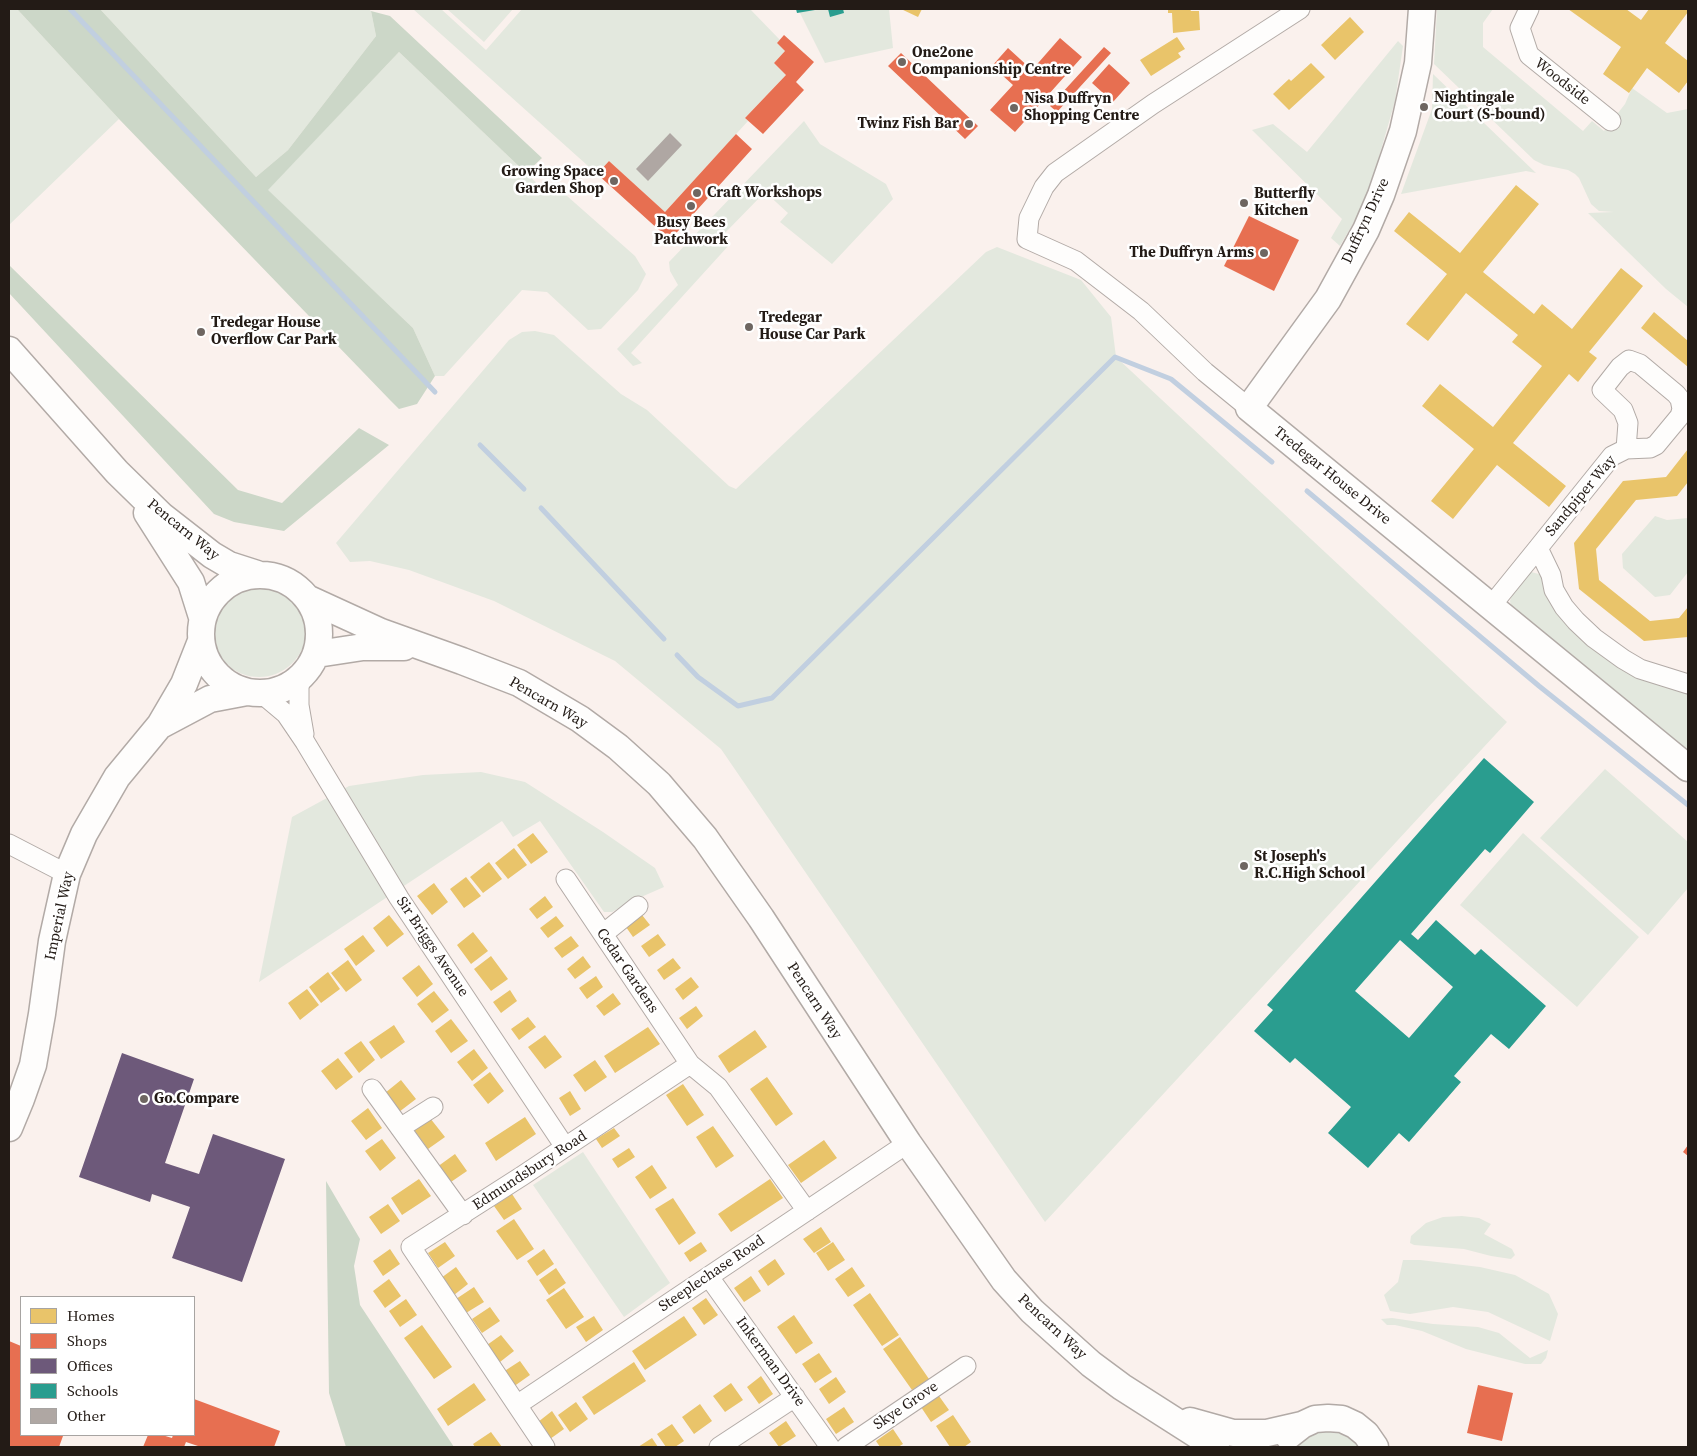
<!DOCTYPE html>
<html>
<head>
<meta charset="utf-8">
<style>
  body { margin:0 }
  #map { position:relative; width:1697px; height:1456px; overflow:hidden; background:#faf1ed; font-family:"Source Serif 4",serif }
  canvas { display:block }
  .frame { position:absolute; inset:0; border:10px solid #231b16; pointer-events:none }
  .legend { position:absolute; left:20px; top:1296px; width:175px; height:140px; box-sizing:border-box; background:#fff; border:1px solid #a7a4a2; margin:0; padding:6px 9px; list-style:none; font-size:15px; color:#231b16 }
  .legend li { display:flex; align-items:center; gap:10px; height:25px }
  .legend b { width:25px; border:1px solid #a7a4a2 }
</style>
</head>
<body>
<div id="map">
<canvas width="1697" height="1456"></canvas>
<div class="frame"></div>
<ul class="legend">
<li><b style="height:14px;background:#e9c46a"></b>Homes</li>
<li><b style="height:14px;background:#e76f51"></b>Shops</li>
<li><b style="height:14px;background:#6d597a"></b>Offices</li>
<li><b style="height:14px;background:#2a9d8f"></b>Schools</li>
<li><b style="height:14px;background:#afa7a3"></b>Other</li>
</ul>
</div>
<script>
const ctx = document.querySelector('canvas').getContext('2d');
ctx.lineJoin = 'round';
function fillPath(path, color) { ctx.fillStyle = color; ctx.fill(path, 'evenodd'); }
const poly = rows => new Path2D(rows.map(r => 'M' + r).join(''));
function trace(path, color, width, dash) { ctx.strokeStyle = color; ctx.lineWidth = width; ctx.lineCap = dash ? 'butt' : 'round'; ctx.setLineDash(dash || []); ctx.stroke(path); }
function write(font, color, halo, rows, align = 'center') {
  ctx.font = font + ' "Source Serif 4",serif'; ctx.lineWidth = 5; ctx.setLineDash([]); ctx.textBaseline = 'middle'; ctx.strokeStyle = halo; ctx.fillStyle = color; for (const [text, x, y, turn = 0] of rows) {
    ctx.save(); ctx.translate(x, y); ctx.rotate((+turn || 0) * Math.PI / 180); ctx.textAlign = isNaN(turn) ? turn : align; if (halo) ctx.strokeText(text, 0, 0); ctx.fillText(text, 0, 0); ctx.restore();
  }
}
fillPath(poly([
  [9,9,17,9,119,119,9,225],
  [100,9,368,9,371,11,376,36,288,150,256,177],
  [413,9,441,9,486,50,522,9,750,9,780,40,777,43,785,51,774,63,786,75,745,118,748,121,665,212,609,161,597,174],
  [447,9,513,9,484,42],
  [798,9,889,9,893,48,825,63],
  [1437,9,1493,9,1483,23,1483,47,1583,131,1592,121,1604,131,1625,104,1632,88,1667,113,1688,109,1688,307,1666,289,1588,213,1614,212,1599,211,1591,204,1579,178,1575,174,1568,170,1544,165,1534,160,1434,64],
  [1398,41,1403,46,1395,101,1373,178,1361,210,1340,246,1331,238,1342,219,1252,130,1273,124,1307,152],
  [399,52,545,191,558,188,635,256,646,274,638,290,601,329,588,330,547,292,522,290,444,376,435,376,413,328,267,190],
  [1433,74,1536,173,1526,171,1401,194,1432,109],
  [804,121,820,144,886,184,893,199,832,264,780,222,788,213,765,192,722,236,730,244,631,353,642,363,633,366,617,349,678,285,670,271,669,262],
  [997,247,1081,280,1111,317,1116,357,1507,722,1045,1222,721,749,615,661,494,601,409,570,370,561,350,562,336,543,509,340,522,332,535,331,554,335,621,394,647,410,729,486,736,489,986,252],
  [1655,516,1667,520,1688,518,1688,572,1670,595,1655,597,1623,568,1622,554],
  [1531,572,1539,574,1545,580,1557,608,1688,692,1688,757,1511,606,1510,601,1513,590,1525,574],
  '212 630a47 47 0 1 1 94 0a47 47 0 1 1-94 0Z',
  [1605,769,1688,842,1688,888,1648,935,1540,838],
  [481,772,525,782,603,832,655,868,664,887,632,901,612,912,604,912,540,821,513,837,502,821,259,982,292,817,349,786,423,775],
  [1523,833,1639,937,1577,1007,1460,905],
  [583,1152,670,1283,624,1317,533,1185],
  [1462,1216,1479,1218,1491,1224,1484,1234,1512,1249,1515,1255,1511,1259,1491,1256,1464,1249,1414,1245,1410,1243,1411,1236,1426,1223,1443,1217],
  [1403,1260,1420,1260,1480,1267,1515,1275,1549,1294,1558,1314,1550,1341,1488,1312,1453,1307,1410,1314,1390,1311,1384,1295,1398,1282],
  [1392,1318,1433,1324,1478,1327,1499,1333,1530,1358,1548,1350,1546,1358,1541,1364,1525,1364,1466,1349,1422,1331,1395,1325,1387,1325,1381,1319],
  [1339,1427,1365,1447,1296,1447,1315,1429]
]), '#e3e8de');
fillPath(poly([
  [17,9,100,9,256,177,288,150,376,36,371,11,390,16,542,158,526,173,399,52,268,190,413,328,435,376,417,404,399,409,389,399,119,119],
  [9,265,238,490,282,503,359,428,389,445,284,531,234,522,214,514,9,293],
  [326,1181,360,1239,354,1266,360,1305,454,1447,346,1447,329,1393]
]), '#ccd7c8');
fillPath(poly([
  [901,9,922,9,918,17],
  [1168,9,1190,9,1191,11,1199,11,1200,30,1173,33,1172,13,1168,13],
  [1568,9,1626,9,1641,20,1649,9,1688,9,1688,12,1665,43,1688,61,1688,81,1679,93,1647,68,1629,93,1603,74,1621,47],
  [1350,17,1364,32,1335,60,1321,45],
  [1177,37,1185,49,1178,53,1181,57,1151,76,1140,60],
  [1311,63,1325,77,1289,110,1273,94,1289,79,1291,81],
  [1516,185,1539,204,1483,272,1534,314,1542,304,1572,329,1621,268,1643,286,1589,352,1597,358,1578,382,1569,374,1513,443,1566,486,1549,507,1497,465,1453,519,1431,501,1474,449,1422,406,1440,384,1493,427,1542,366,1512,342,1518,335,1466,293,1428,341,1406,324,1447,274,1394,231,1409,212,1460,253],
  [1654,312,1688,341,1688,367,1641,328],
  [1688,449,1688,482,1677,496,1636,500,1596,549,1599,580,1650,621,1679,618,1688,607,1688,637,1644,641,1579,589,1574,543,1623,481,1666,477],
  [533,833,548,852,531,864,517,845],
  [514,848,527,865,508,879,495,863],
  [489,862,502,879,483,893,470,877],
  [466,877,481,896,464,908,450,889],
  [434,883,448,902,432,915,417,896],
  [545,896,553,907,537,919,529,909],
  [389,915,404,934,387,947,373,928],
  [642,915,650,925,633,937,626,927],
  [556,916,564,926,548,938,540,928],
  [473,932,488,951,471,964,457,945],
  [658,934,666,945,649,957,641,946],
  [363,935,375,951,356,966,344,949],
  [571,936,579,946,562,958,554,948],
  [491,956,508,979,491,991,474,969],
  [583,956,591,967,575,979,567,969],
  [673,958,681,968,664,980,657,970],
  [348,960,362,980,346,992,331,973],
  [419,965,433,984,417,997,402,978],
  [328,972,340,989,321,1003,309,987],
  [596,976,603,987,587,999,579,988],
  [691,977,699,987,683,1000,675,989],
  [307,989,319,1005,300,1020,288,1003],
  [510,990,517,1001,501,1013,493,1002],
  [434,991,449,1010,432,1023,417,1004],
  [613,993,621,1004,604,1016,596,1006],
  [696,1006,703,1016,687,1029,679,1018],
  [528,1017,536,1027,519,1040,511,1029],
  [451,1019,468,1041,451,1053,435,1031],
  [394,1025,405,1042,381,1059,369,1042],
  [648,1027,660,1044,615,1073,604,1056],
  [755,1030,767,1047,729,1073,718,1056],
  [545,1035,562,1057,545,1069,528,1047],
  [361,1041,375,1060,359,1073,344,1053],
  [474,1049,488,1068,472,1081,457,1062],
  [338,1058,353,1077,336,1090,321,1071],
  [595,1060,607,1077,585,1092,573,1075],
  [490,1072,504,1091,488,1104,473,1085],
  [767,1077,793,1114,776,1126,750,1089],
  [401,1080,416,1099,399,1112,385,1093],
  [683,1084,704,1115,687,1126,666,1095],
  [570,1091,581,1109,570,1116,559,1098],
  [368,1108,382,1128,366,1140,351,1121],
  [525,1117,536,1134,496,1161,485,1143],
  [430,1118,445,1137,428,1149,414,1130],
  [713,1126,734,1156,716,1168,696,1137],
  [614,1128,620,1136,602,1148,596,1139],
  [382,1139,396,1158,380,1171,365,1151],
  [824,1140,837,1158,801,1183,788,1165],
  [629,1148,635,1157,618,1168,612,1159],
  [455,1154,467,1171,448,1184,437,1167],
  [652,1165,667,1188,650,1199,635,1177],
  [419,1179,431,1196,402,1215,391,1198],
  [770,1179,783,1198,731,1232,718,1214],
  [512,1194,522,1209,504,1220,494,1206],
  [673,1198,696,1233,679,1245,655,1209],
  [388,1204,400,1221,381,1234,369,1217],
  [514,1219,534,1249,517,1260,496,1231],
  [821,1227,831,1242,814,1253,803,1239],
  [445,1242,455,1256,438,1268,428,1253],
  [701,1242,707,1251,690,1262,684,1253],
  [833,1242,845,1260,828,1271,816,1253],
  [390,1249,400,1264,383,1276,373,1261],
  [544,1249,554,1264,537,1276,527,1261],
  [775,1259,785,1274,768,1286,758,1271],
  [456,1267,468,1284,454,1295,441,1278],
  [852,1267,865,1286,848,1297,835,1279],
  [556,1268,566,1283,549,1295,539,1280],
  [751,1276,761,1291,744,1302,734,1288],
  [389,1279,401,1296,385,1308,373,1291],
  [474,1287,484,1302,466,1313,456,1299],
  [564,1288,584,1317,566,1329,546,1300],
  [870,1293,899,1335,882,1346,853,1305],
  [706,1298,718,1315,704,1325,692,1308],
  [406,1299,417,1315,400,1327,389,1311],
  [490,1307,500,1321,482,1333,472,1319],
  [794,1315,813,1343,796,1354,777,1327],
  [594,1316,603,1330,586,1342,576,1327],
  [684,1316,697,1335,645,1370,632,1351],
  [422,1325,452,1367,434,1379,404,1338],
  [501,1335,514,1351,500,1362,487,1345],
  [900,1337,929,1379,912,1390,883,1349],
  [819,1353,832,1372,815,1383,802,1364],
  [520,1361,530,1375,513,1387,503,1372],
  [634,1362,646,1381,594,1415,582,1397],
  [761,1376,773,1394,759,1404,747,1387],
  [836,1377,846,1392,829,1404,819,1389],
  [474,1383,486,1400,448,1426,437,1409],
  [731,1383,743,1400,725,1412,713,1396],
  [939,1396,949,1410,931,1422,921,1407],
  [576,1402,588,1419,570,1432,558,1415],
  [700,1404,712,1421,694,1434,682,1417],
  [844,1407,854,1422,836,1434,826,1419],
  [552,1411,564,1429,550,1439,538,1422],
  [953,1415,971,1442,964,1447,950,1447,936,1426],
  [786,1421,796,1436,779,1447,769,1433],
  [672,1424,684,1441,675,1447,666,1447,657,1434],
  [893,1429,903,1444,898,1447,880,1447,876,1441],
  [491,1432,502,1447,475,1447,473,1444],
  [652,1438,658,1447,638,1447]
]), '#e9c46a');
fillPath(poly([
  [784,35,814,62,796,82,804,90,763,134,745,118,786,75,774,63,785,51,777,43],
  [1060,38,1082,57,1015,132,990,110,1013,85,992,66,1008,48,1032,70],
  [1104,47,1111,53,1057,112,1050,106],
  [901,53,978,126,965,139,888,66],
  [1109,64,1130,83,1113,102,1092,83],
  [736,134,752,149,670,240,597,174,609,161,665,212],
  [1249,216,1299,240,1274,291,1224,266],
  [1688,1145,1688,1156,1683,1152],
  [9,1341,21,1346,21,1435,59,1435,63,1436,59,1447,9,1447],
  [1478,1385,1513,1393,1502,1441,1467,1433],
  [194,1399,280,1431,274,1447,201,1447,186,1442,184,1447,143,1447,148,1435,162,1435,172,1438,173,1435,194,1435]
]), '#e76f51');
fillPath(poly([
  [122,1053,194,1079,165,1163,199,1174,213,1134,285,1159,242,1282,172,1258,190,1207,152,1194,150,1202,79,1177]
]), '#6d597a');
fillPath(poly([
  [796,9,814,9,815,10,797,13],
  [828,9,843,9,844,13,830,17],
  [1484,758,1534,802,1490,853,1485,849,1411,934,1418,940,1436,920,1475,955,1481,949,1546,1006,1509,1049,1491,1034,1454,1076,1461,1082,1409,1142,1399,1133,1368,1168,1328,1133,1351,1107,1295,1058,1290,1063,1254,1031,1273,1010,1267,1005],
  [1400,940,1453,987,1409,1038,1355,991]
]), '#2a9d8f');
trace(poly([
  [70,9,435,392],
  [480,445,524,489],
  [1307,491,1539,686,1688,805],
  [541,508,664,639],
  [677,655,698,677,738,706,772,698,1115,357,1171,379,1272,462]
]), '#c1cfe0', 5);
fillPath(poly([
  [670,133,682,145,648,181,636,169]
]), '#afa7a3');
const street = poly([
  [1529,9,1520,28,1529,55,1611,121],
  [1249,408,1205,372,1141,311,1076,261,1027,239,1029,218,1044,187,1055,173,1153,104,1300,9],
  [1626,449,1628,423,1623,410,1602,390,1620,367,1629,360,1640,364,1676,394,1680,399,1682,409,1680,416,1656,445,1650,448,1626,449,1612,456,1538,548,1551,575,1554,590,1564,607,1576,621,1594,638,1623,659,1640,669,1688,684],
  [1491,606,1538,548],
  [261,693,286,714,305,742,399,898,565,1147],
  [304,734,299,705,299,686,304,674],
  [9,844,67,874],
  [566,879,690,1064],
  [603,934,638,906],
  [372,1089,463,1215],
  [400,1128,433,1107],
  [709,1277,830,1447],
  [517,1405,908,1143],
  [545,1447,411,1247,522,1176,690,1064,718,1087,807,1211],
  [719,1447,795,1397],
  [846,1447,966,1366]
]);
const secondary = poly([
  [1422,9,1418,63,1403,131,1381,195,1366,230,1328,299,1249,408,1688,768],
  [9,350,117,472,162,516,212,555,229,565,257,574],
  [147,513,191,582,202,617],
  '201 634a59 59 0 1 1 118 0a59 59 0 1 1-118 0Z',
  [309,599,381,632,462,661,519,683,580,719,618,747,659,784,705,838,761,918,908,1143,1004,1280,1032,1311,1091,1364,1122,1387,1216,1447],
  [317,654,363,647,404,647],
  [161,725,210,699,247,692],
  [9,1128,21,1099,33,1065,42,1014,52,941,67,874,84,834,117,777,160,725,184,684,201,641],
  [1190,1421,1233,1433,1267,1433,1302,1425],
  [1288,1436,1302,1425,1315,1419,1328,1418,1342,1419,1355,1425,1366,1434,1375,1447]
]);
trace(street, '#b2aaa6', 21);
trace(secondary, '#b2aaa6', 29);
trace(street, '#fefdfc', 19);
trace(secondary, '#fefdfc', 26);
for (const [x, y, r, color] of [
  [902,62,5,"#6e6661"],
  [1424,107,5,"#6e6661"],
  [1014,108,5,"#6e6661"],
  [969,124,5,"#6e6661"],
  [614,181,5,"#6e6661"],
  [697,193,5,"#6e6661"],
  [1244,203,5,"#6e6661"],
  [691,206,5,"#6e6661"],
  [1264,253,5,"#6e6661"],
  [749,327,5,"#6e6661"],
  [201,332,5,"#6e6661"],
  [1244,866,5,"#6e6661"],
  [144,1099,5,"#6e6661"]
]) { const dot = new Path2D(); dot.arc(x, y, r, 0, 2 * Math.PI); ctx.fillStyle = color; ctx.fill(dot); trace(dot, '#fff', 2); }
write('bold 15px', '#231b16', '#fff', [
  ["One2one",912,53],
  ["Companionship Centre",912,70],
  ["Nightingale",1434,98],
  ["Court (S-bound)",1434,115],
  ["Nisa Duffryn",1024,99],
  ["Shopping Centre",1024,116],
  ["Twinz Fish Bar",959,124,"right"],
  ["Growing Space",604,172,"right"],
  ["Garden Shop",604,189,"right"],
  ["Craft Workshops",707,193],
  ["Butterfly",1254,194],
  ["Kitchen",1254,211],
  ["Busy Bees",691,223,"center"],
  ["Patchwork",691,240,"center"],
  ["The Duffryn Arms",1254,253,"right"],
  ["Tredegar",759,318],
  ["House Car Park",759,335],
  ["Tredegar House",211,323],
  ["Overflow Car Park",211,340],
  ["St Joseph's",1254,857],
  ["R.C.High School",1254,874],
  ["Go.Compare",154,1099]
], 'left');
write('15px', '#231b16', '#fff', [
  ["Woodside",1562,82,38],
  ["Duffryn Drive",1366,221,-65],
  ["Tredegar House Drive",1332,476,39],
  ["Sandpiper Way",1581,496,-50],
  ["Pencarn Way",183,530,39],
  ["Pencarn Way",548,703,30],
  ["Imperial Way",60,916,-78],
  ["Sir Briggs Avenue",432,947,56],
  ["Cedar Gardens",627,971,56],
  ["Pencarn Way",814,1001,57],
  ["Edmundsbury Road",530,1171,-33],
  ["Steeplechase Road",712,1274,-34],
  ["Pencarn Way",1052,1327,43],
  ["Inkerman Drive",770,1362,54],
  ["Skye Grove",906,1406,-34]
]);
</script>
</body>
</html>
